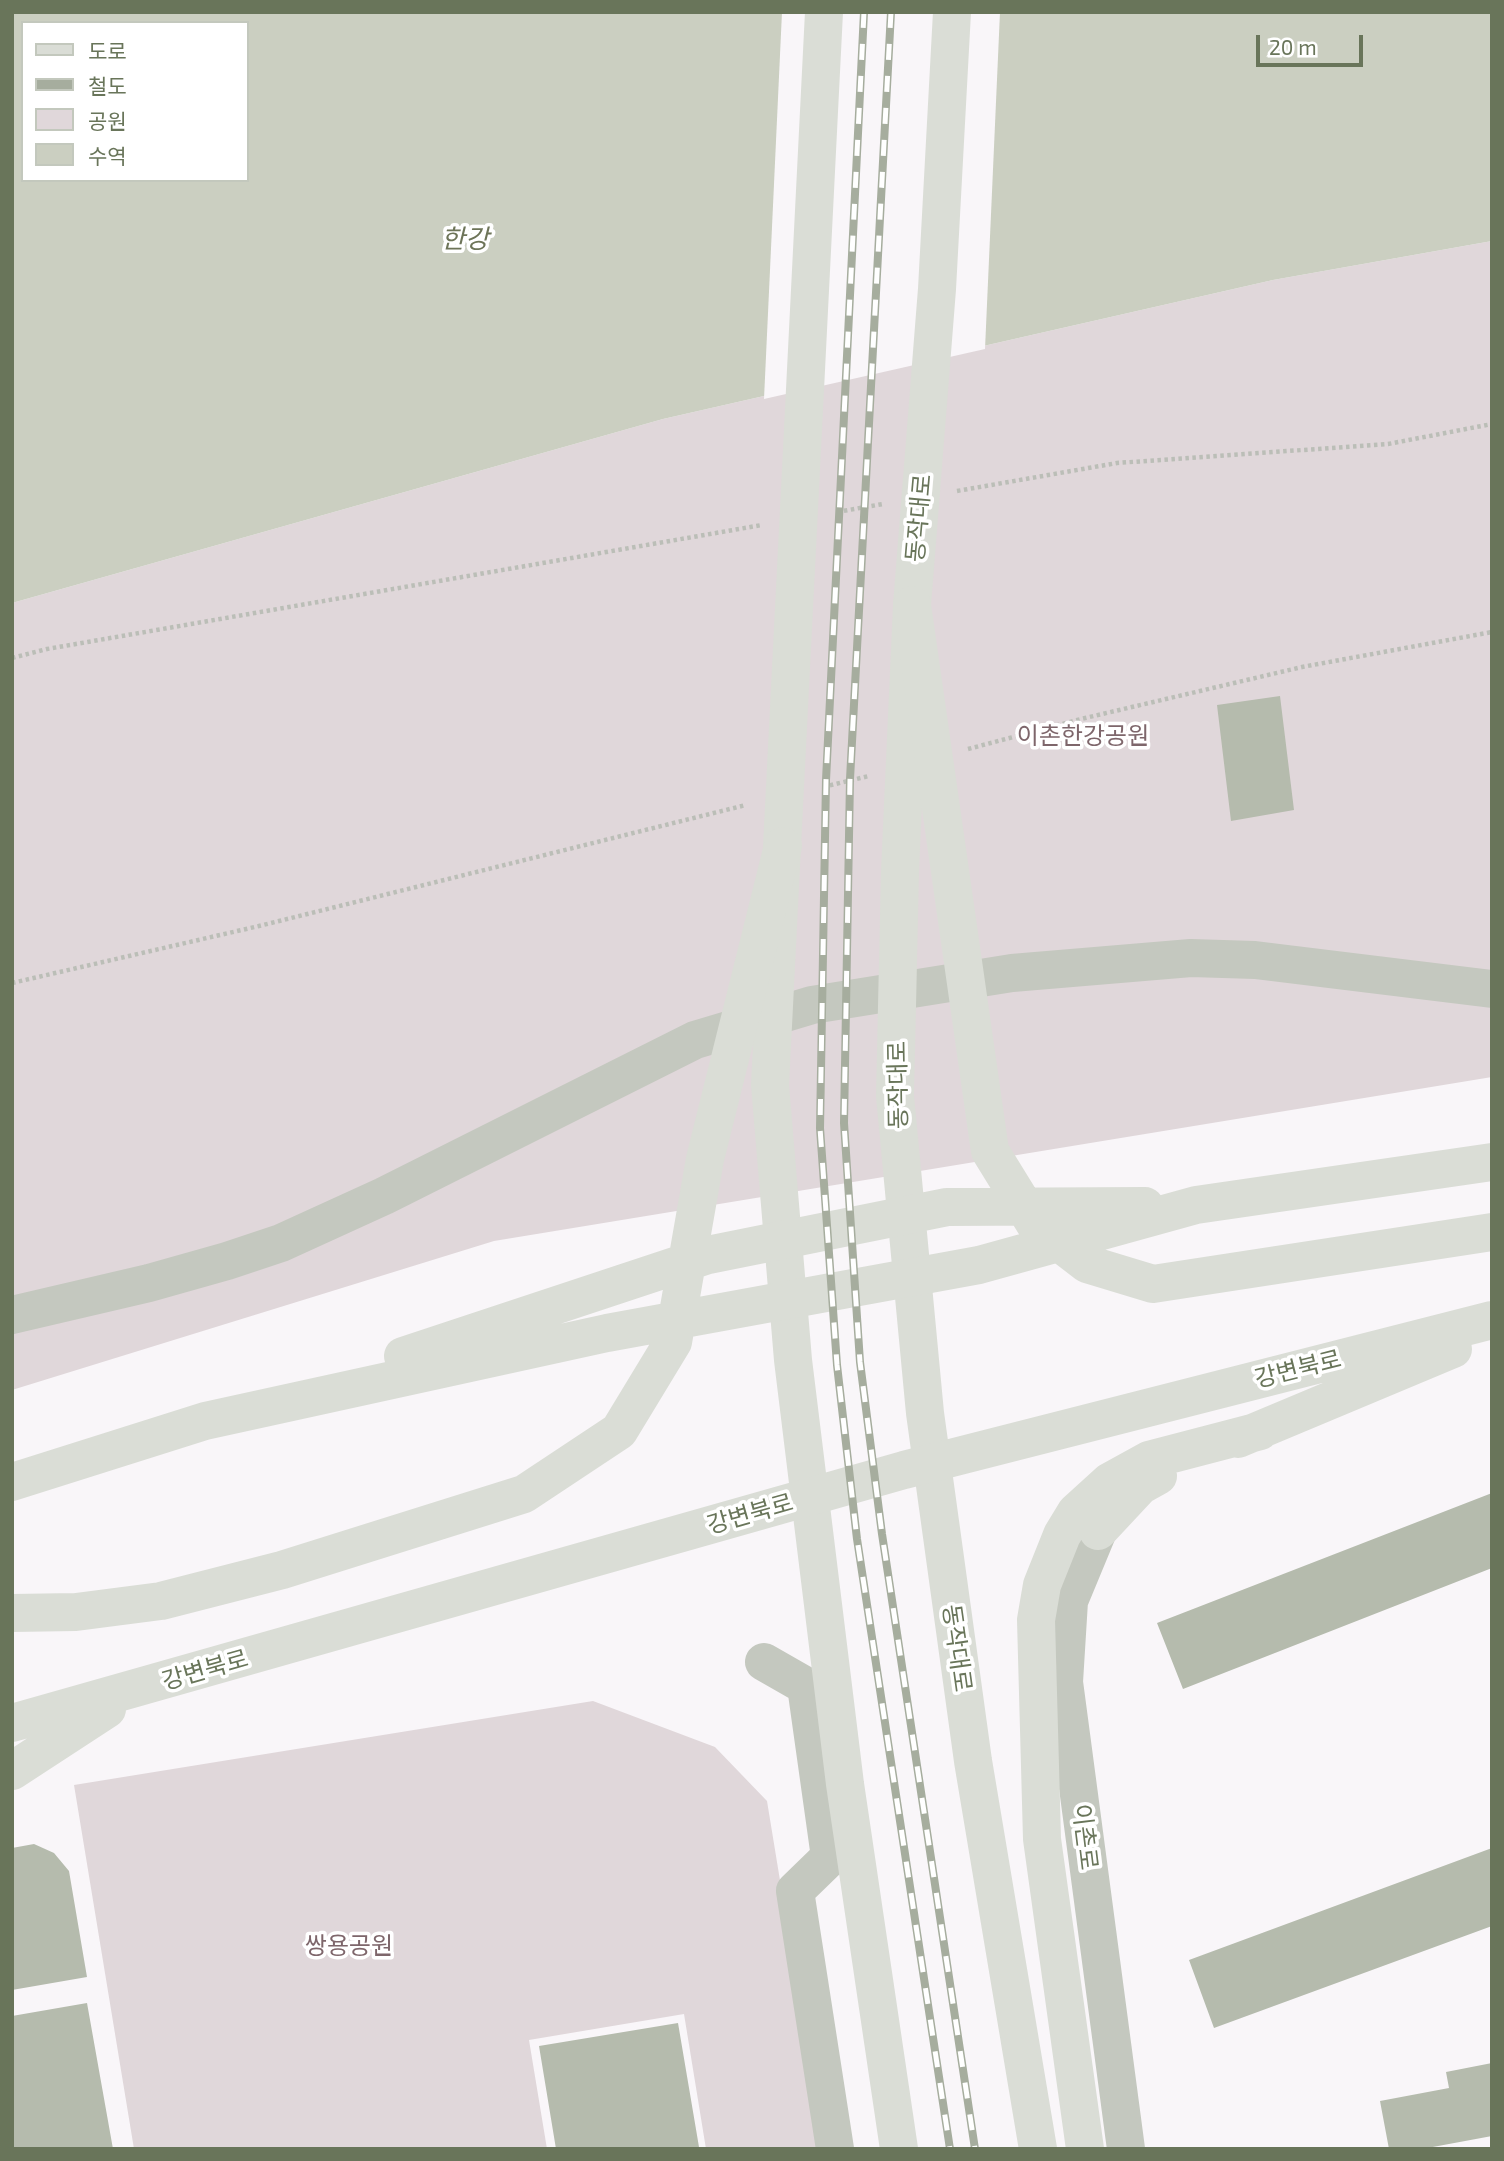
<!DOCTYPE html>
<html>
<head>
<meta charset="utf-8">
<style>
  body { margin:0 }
  #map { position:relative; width:1504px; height:2161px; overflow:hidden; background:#f9f6f9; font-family:"Exo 2","Noto Sans KR",sans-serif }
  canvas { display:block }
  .frame { position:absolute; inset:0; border:14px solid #69755a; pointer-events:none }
  .legend { position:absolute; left:21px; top:21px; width:228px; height:161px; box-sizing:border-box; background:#fff; border:2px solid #c3c8bd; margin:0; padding:9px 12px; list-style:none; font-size:21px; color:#69755a }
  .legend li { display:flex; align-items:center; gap:14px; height:35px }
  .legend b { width:35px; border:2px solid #c3c8bd }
  .scale { position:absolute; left:1256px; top:35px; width:107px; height:32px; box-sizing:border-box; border:4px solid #69755a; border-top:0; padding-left:9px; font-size:21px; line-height:24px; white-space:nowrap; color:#69755a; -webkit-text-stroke:5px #fff; paint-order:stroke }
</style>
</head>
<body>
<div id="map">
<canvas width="1504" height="2161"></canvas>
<div class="frame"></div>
<ul class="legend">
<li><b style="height:9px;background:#daddd6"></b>도로</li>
<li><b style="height:9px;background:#a6ad9e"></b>철도</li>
<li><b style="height:19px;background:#e0d7da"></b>공원</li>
<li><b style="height:19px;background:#cbcfc1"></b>수역</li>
</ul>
<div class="scale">20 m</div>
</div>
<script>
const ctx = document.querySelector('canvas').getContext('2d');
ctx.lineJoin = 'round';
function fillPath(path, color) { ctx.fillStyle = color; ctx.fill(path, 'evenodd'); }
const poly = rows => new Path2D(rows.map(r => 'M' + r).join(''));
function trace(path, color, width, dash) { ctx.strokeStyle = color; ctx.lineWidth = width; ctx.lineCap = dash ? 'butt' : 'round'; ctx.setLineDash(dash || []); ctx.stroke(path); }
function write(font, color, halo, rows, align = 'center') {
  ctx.font = font + ' "Exo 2","Noto Sans KR",sans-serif'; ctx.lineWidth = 7; ctx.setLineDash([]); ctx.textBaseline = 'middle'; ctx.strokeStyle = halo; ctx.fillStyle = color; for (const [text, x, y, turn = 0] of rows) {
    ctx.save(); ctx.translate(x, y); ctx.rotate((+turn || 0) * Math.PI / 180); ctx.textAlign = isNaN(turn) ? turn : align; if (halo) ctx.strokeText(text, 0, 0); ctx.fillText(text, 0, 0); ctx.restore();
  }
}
fillPath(poly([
  [1492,241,1492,1077,494,1241,12,1390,12,603,663,419,1273,280],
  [593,1701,715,1747,767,1801,824,2149,706,2149,684,2014,529,2040,547,2149,134,2149,74,1785]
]), '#e0d7da');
fillPath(poly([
  [12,12,1492,12,1492,241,1273,280,663,419,12,603],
  [23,23,247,23,247,180,23,180]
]), '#cbcfc1');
fillPath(poly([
  [782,12,1000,12,985,349,764,399]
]), '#f9f6f9');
fillPath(poly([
  [1280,696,1294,810,1231,821,1217,705],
  [1492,1493,1492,1568,1183,1689,1157,1623],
  [34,1844,54,1853,69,1871,87,1977,12,1990,12,1848],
  [1492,1848,1492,1926,1214,2028,1189,1960],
  [87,2003,113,2149,12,2149,12,2016],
  [678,2023,699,2147,556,2149,539,2046],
  [1492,2063,1492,2136,1422,2149,1389,2149,1380,2101,1449,2088,1446,2072]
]), '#b5bbad');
trace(poly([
  [957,491,1117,463,1388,444,1492,424],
  [837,512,883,504],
  [12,658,47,649,762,525],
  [968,749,1081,719,1302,667,1492,632],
  [823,787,869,776],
  [12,983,259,926,746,805]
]), '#bbbeb7', 4.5, [3.5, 3.5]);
trace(poly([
  [12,1315,149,1283,227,1261,281,1243,384,1196,695,1040,812,1005,1012,973,1191,958,1255,960,1492,989],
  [1098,1531,1069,1601,1064,1682,1126,2149],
  [764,1662,806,1686,830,1857,795,1891,835,2149]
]), '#c4c8bf', 38);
trace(poly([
  [824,12,770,1085,793,1360,845,1784,899,2149],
  [952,12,937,289,912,605,900,871,895,1096,925,1413,973,1761,1038,2149]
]), '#daddd6', 38);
trace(poly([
  [912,605,990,1151,1035,1224,1087,1264,1153,1284,1492,1232],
  [403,1356,708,1255,947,1207,1145,1206],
  [1238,1439,1453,1349],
  [12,1482,205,1421,607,1333,979,1265,1196,1205,1492,1162],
  [1098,1531,1140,1486,1158,1476],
  [12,1613,76,1612,161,1601,282,1570,524,1494,619,1431,673,1342,705,1159,783,846],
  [12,1723,904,1470,1492,1320],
  [12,1771,107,1709],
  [1085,2149,1042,1839,1036,1620,1042,1585,1062,1535,1076,1512,1109,1482,1149,1460,1260,1431]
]), '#daddd6', 38);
const rail = poly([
  [864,12,826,780,820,1128,837,1365,857,1539,950,2149],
  [891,12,850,779,844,1123,860,1362,882,1534,975,2149]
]);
trace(rail, '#a6ad9e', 8);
trace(rail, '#fff', 5, [16]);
write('24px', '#69755a', '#fff', [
  ["동작대로",919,518,-85],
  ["동작대로",898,1085,-91],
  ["강변북로",1298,1369,-14],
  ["강변북로",750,1514,-16],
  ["동작대로",957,1648,82],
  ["강변북로",205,1670,-16],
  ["이촌로",1085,1837,83]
]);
write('24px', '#7e666b', '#fff', [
  ["이촌한강공원",1083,736],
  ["쌍용공원",349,1946]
]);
write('italic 26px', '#6d7458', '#fff', [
  ["한강",465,239]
]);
</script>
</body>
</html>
